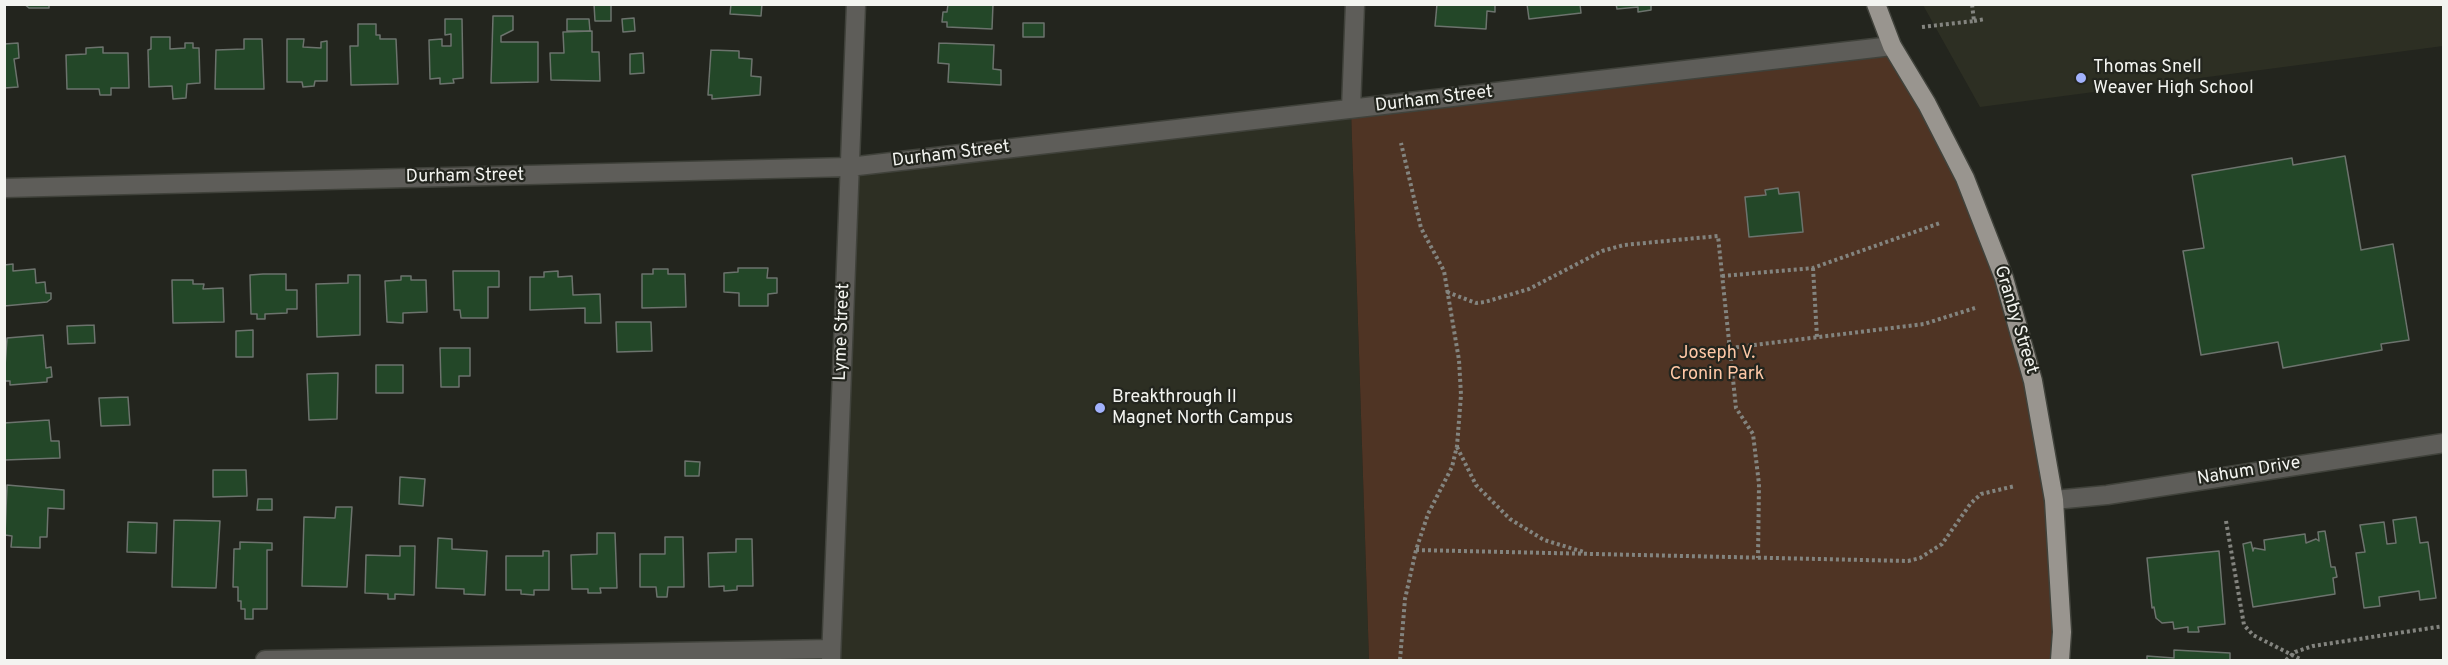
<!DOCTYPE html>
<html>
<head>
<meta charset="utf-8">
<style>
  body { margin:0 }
  #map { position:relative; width:2448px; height:665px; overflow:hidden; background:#23251e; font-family:Overpass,sans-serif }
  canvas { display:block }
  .frame { position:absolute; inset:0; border:6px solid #f3f4f0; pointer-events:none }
</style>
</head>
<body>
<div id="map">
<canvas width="2448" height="665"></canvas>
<div class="frame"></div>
</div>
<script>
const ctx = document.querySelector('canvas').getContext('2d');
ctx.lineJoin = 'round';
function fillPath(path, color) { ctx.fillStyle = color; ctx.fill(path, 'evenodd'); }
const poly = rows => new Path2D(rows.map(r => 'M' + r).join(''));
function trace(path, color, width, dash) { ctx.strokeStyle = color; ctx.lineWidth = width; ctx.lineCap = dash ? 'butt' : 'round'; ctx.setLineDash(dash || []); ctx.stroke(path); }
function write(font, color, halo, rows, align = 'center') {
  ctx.font = font + ' Overpass,sans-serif'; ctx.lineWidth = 4.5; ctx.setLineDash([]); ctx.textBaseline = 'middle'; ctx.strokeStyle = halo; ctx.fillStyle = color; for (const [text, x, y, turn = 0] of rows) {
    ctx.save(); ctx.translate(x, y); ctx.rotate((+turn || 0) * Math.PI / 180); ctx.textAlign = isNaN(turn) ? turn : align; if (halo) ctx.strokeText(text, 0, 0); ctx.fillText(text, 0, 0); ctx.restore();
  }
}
fillPath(poly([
  [1923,5,2443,5,2443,46,1980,107],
  [1351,109,1369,660,832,660,849,167]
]), '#2d2f23');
fillPath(poly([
  [1892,46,2004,278,2054,500,2060,660,1369,660,1351,109]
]), '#4f3424');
const building = poly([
  [24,4,49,4,49,8,29,8,24,4],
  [594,4,611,4,611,21,595,21,594,4],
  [731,4,762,4,761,16,730,14,731,4],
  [948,4,993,4,992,29,947,27,947,22,942,22,943,12,947,12,948,4],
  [1437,4,1495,4,1495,12,1487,11,1486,29,1435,26,1437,4],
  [1527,4,1580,4,1581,13,1529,19,1527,4],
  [1616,4,1658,4,1651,5,1651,10,1638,12,1638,7,1617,9,1616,4],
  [493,16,513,16,513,30,501,36,501,42,538,42,538,82,491,83,493,16],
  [634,18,635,31,623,32,622,19,634,18],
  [445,19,462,19,463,78,453,79,454,83,440,84,440,78,430,79,429,40,442,39,442,46,451,46,451,34,445,35,445,19],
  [567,19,589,19,590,31,567,31,567,19],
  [1023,23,1044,23,1044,37,1023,37,1023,23],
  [358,24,376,24,376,35,380,35,380,39,396,39,398,84,351,85,350,46,358,46,358,24],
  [592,31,592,52,599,52,600,81,551,80,550,53,564,53,563,32,592,31],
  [151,37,170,37,170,49,185,48,185,43,193,43,193,48,199,48,200,83,187,84,186,98,173,99,172,86,149,87,148,50,151,49,151,37],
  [244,39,262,39,264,89,215,89,216,50,244,49,244,39],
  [287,39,304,39,303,47,321,48,321,42,327,41,327,81,315,81,314,86,303,87,302,82,287,82,287,39],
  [18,43,19,58,14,59,18,87,4,88,4,44,18,43],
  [939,43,994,45,993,69,1001,70,1001,85,948,82,949,64,938,63,939,43],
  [103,47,103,53,128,53,129,88,111,88,111,95,100,95,99,89,67,89,66,55,86,54,86,48,103,47],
  [711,50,739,51,739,58,752,59,751,76,761,77,760,95,712,99,712,95,708,95,711,50],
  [643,53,644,73,630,74,630,54,643,53],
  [2345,156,2361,250,2393,244,2409,340,2381,344,2382,350,2283,368,2278,342,2201,355,2183,251,2204,248,2192,175,2292,158,2293,165,2345,156],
  [1778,188,1779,194,1799,192,1803,232,1749,237,1745,197,1766,195,1765,190,1778,188],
  [13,264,13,271,35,269,36,283,45,282,46,293,51,293,51,299,47,302,4,306,4,265,13,264],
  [738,268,768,268,767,278,777,278,777,293,768,294,768,306,739,306,739,293,724,292,724,273,738,272,738,268],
  [653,269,668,269,668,274,685,274,686,307,642,308,642,274,653,274,653,269],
  [453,271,499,271,499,287,488,287,488,318,461,318,460,310,454,310,453,271],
  [558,271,558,277,572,276,573,295,600,294,601,323,585,323,585,308,530,310,530,277,544,277,544,272,558,271],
  [263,274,286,274,286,290,297,290,297,309,287,309,287,313,265,314,265,319,257,319,257,314,251,314,250,275,263,274],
  [348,275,360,275,360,335,317,337,316,284,348,283,348,275],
  [401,276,411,276,411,280,426,280,427,312,403,313,403,323,387,322,385,281,401,280,401,276],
  [172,280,193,280,193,284,204,284,203,289,223,288,224,322,173,323,172,280],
  [616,322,651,322,652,351,617,352,616,322],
  [94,325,95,343,68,344,67,326,94,325],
  [253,330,253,357,236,357,236,331,253,330],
  [43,335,46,368,51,367,52,377,47,378,47,382,10,385,10,381,4,381,7,338,43,335],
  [440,348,470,348,470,376,459,376,459,387,441,387,440,348],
  [376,365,403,365,403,393,376,393,376,365],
  [338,373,337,419,309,420,307,374,338,373],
  [128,397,130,425,101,426,99,398,128,397],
  [49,420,51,441,59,441,60,458,4,460,4,423,49,420],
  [685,461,700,462,699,476,685,476,685,461],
  [213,470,246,470,247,496,213,497,213,470],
  [400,477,425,479,423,506,399,504,400,477],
  [7,485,64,490,64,509,48,508,47,537,40,537,40,548,11,547,12,536,5,535,7,485],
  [258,499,272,499,272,510,257,510,258,499],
  [336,507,352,507,347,587,302,586,304,517,335,518,336,507],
  [2416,517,2420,543,2428,542,2436,598,2420,600,2419,591,2379,597,2380,606,2364,608,2356,553,2365,552,2360,525,2384,522,2387,544,2396,543,2393,520,2416,517],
  [174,520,220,521,216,588,172,587,174,520],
  [128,522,157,523,156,553,127,552,128,522],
  [2325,531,2331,567,2335,567,2337,577,2333,578,2335,594,2253,607,2243,544,2251,542,2253,551,2254,548,2265,550,2264,540,2305,534,2306,543,2316,539,2319,541,2318,532,2325,531],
  [597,533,615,533,617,588,600,588,601,593,588,593,588,589,572,589,571,555,597,554,597,533],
  [665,537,683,537,684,587,668,587,667,597,657,597,656,587,640,587,640,554,665,554,665,537],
  [438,538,452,539,452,549,487,551,485,595,464,594,464,589,436,588,438,538],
  [736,539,752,539,753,586,737,586,737,590,724,591,724,586,709,587,708,553,736,552,736,539],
  [240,542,272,543,272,550,267,550,267,609,253,609,253,619,245,619,245,609,241,609,241,601,238,601,238,587,233,587,234,549,240,549,240,542],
  [400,546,415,546,414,595,395,594,395,599,388,599,388,594,365,593,366,555,400,556,400,546],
  [543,551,549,551,549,590,534,590,534,595,521,594,521,590,506,590,506,556,543,556,543,551],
  [2219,551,2225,624,2198,627,2199,632,2188,632,2188,627,2174,629,2173,622,2162,623,2156,618,2154,607,2152,608,2147,558,2219,551],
  [2174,650,2230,653,2230,660,2147,660,2147,656,2174,658,2174,650]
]);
fillPath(building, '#234728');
trace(building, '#6c736d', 1.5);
const minor = poly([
  [1351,109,1355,4],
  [4,188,849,167,1892,46],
  [2054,500,2107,495,2444,443],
  [265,660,830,649],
  [831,660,856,4]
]);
const major = poly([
  [1876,4,1892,46,1927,104,1965,178,2004,278,2033,381,2054,500,2062,632,2060,660]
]);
trace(minor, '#40423b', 21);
trace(major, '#40423b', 21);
trace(poly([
  [1974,21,1985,19],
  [1922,27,1974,21,1972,4],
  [1813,268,1817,337],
  [1722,276,1813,268,1940,223],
  [1447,292,1476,303,1485,302,1529,289,1602,251,1624,245,1718,236,1736,408,1753,434,1759,484,1758,558],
  [1730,348,1924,324,1975,308],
  [1457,447,1476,485,1510,519,1544,540,1584,552],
  [2226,521,2244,625,2253,635,2302,660],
  [1416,550,1908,561,1920,558,1942,544,1971,503,1981,494,2015,486],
  [1400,660,1405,599,1416,550,1428,514,1452,467,1457,446,1461,395,1459,360,1444,271,1421,228,1401,143],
  [2286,660,2295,652,2313,646,2444,626]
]), '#83847f', 4, [3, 3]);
trace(minor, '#5e5d59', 18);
trace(major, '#99958f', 18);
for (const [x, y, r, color] of [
  [2081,78,6,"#a2b2fd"],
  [1100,408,6,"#a2b2fd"]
]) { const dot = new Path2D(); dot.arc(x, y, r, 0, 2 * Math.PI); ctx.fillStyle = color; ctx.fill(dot); trace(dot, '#23251e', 2); }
write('18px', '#f3f4f0', '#23251e', [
  ["Thomas Snell",2093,68],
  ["Weaver High School",2093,89],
  ["Breakthrough II",1112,398],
  ["Magnet North Campus",1112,419]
], 'left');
write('18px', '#f3f4f0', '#23251e', [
  ["Durham Street",1434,100,-7],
  ["Durham Street",951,155,-7],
  ["Durham Street",465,177,-1],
  ["Granby Street",2015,320,73],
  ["Lyme Street",843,332,-88],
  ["Nahum Drive",2249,472,-9]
]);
write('18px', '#ffc8a6', '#23251e', [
  ["Joseph V.",1717,354],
  ["Cronin Park",1717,375]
]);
</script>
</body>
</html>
